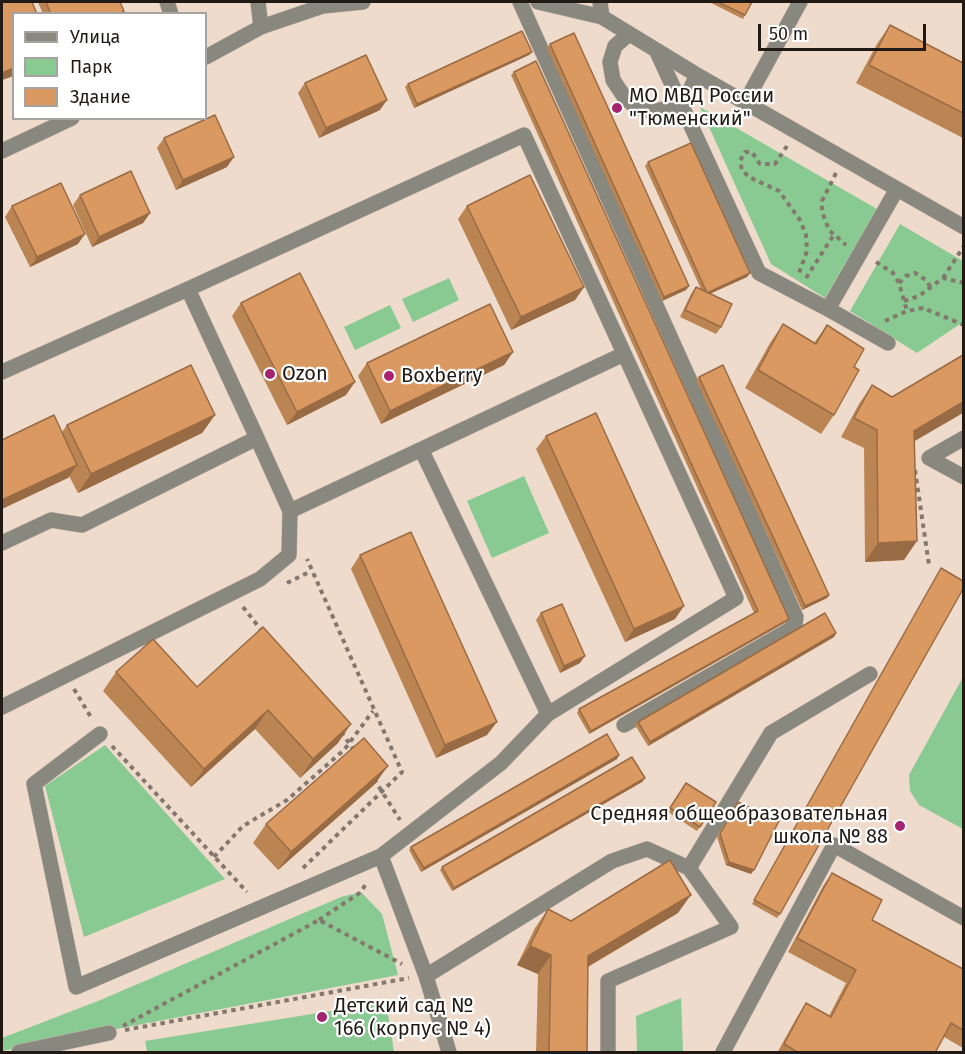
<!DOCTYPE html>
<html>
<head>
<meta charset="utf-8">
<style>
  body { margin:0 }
  #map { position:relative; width:965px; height:1054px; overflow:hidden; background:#efdbcc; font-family:"Fira Sans",sans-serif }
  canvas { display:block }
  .frame { position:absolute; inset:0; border:3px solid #201914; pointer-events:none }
  .legend { position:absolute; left:12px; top:12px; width:195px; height:108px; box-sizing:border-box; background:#fff; border:2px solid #a6a3a1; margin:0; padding:8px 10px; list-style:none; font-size:18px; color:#201914 }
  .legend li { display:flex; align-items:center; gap:12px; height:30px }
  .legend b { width:30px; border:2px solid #a6a3a1 }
  .scale { position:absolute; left:758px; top:24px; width:168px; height:27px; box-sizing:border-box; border:3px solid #201914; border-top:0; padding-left:8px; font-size:18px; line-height:21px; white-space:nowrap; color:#201914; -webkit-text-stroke:4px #fff; paint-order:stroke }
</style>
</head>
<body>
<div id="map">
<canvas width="965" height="1054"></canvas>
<div class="frame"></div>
<ul class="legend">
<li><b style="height:8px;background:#89887f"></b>Улица</li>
<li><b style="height:16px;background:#88ca91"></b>Парк</li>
<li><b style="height:16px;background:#da9961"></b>Здание</li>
</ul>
<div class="scale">50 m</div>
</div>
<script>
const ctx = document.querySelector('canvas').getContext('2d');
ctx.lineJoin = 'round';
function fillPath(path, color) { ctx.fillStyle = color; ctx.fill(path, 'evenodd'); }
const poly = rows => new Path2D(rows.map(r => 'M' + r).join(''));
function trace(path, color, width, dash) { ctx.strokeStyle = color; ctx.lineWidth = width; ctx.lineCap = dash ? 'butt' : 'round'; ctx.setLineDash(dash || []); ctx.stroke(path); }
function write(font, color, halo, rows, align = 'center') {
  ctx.font = font + ' "Fira Sans",sans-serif'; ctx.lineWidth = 4.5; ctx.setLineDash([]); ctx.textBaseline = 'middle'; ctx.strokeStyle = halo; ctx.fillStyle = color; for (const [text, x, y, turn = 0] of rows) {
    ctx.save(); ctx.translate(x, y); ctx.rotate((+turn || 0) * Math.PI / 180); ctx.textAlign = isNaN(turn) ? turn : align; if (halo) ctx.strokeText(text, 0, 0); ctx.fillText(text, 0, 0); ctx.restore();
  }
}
fillPath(poly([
  [700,107,877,209,825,298,771,264],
  [900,224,963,261,963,322,917,353,850,311],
  [449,278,459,300,413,322,402,299],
  [390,305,401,328,355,350,344,327],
  [524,476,549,533,492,558,467,501],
  [963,677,963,829,919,805,910,791,909,775],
  [105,745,225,879,84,937,45,786],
  [361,892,382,914,398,975,2,1051,2,1038,98,1001,341,897],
  [681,998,683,1052,637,1052,636,1016],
  [386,1002,394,1052,147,1052,145,1041]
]), '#88ca91');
const minor = poly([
  [167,2,171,14],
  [258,2,261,27],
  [520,2,796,617,795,624,789,630,624,725],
  [538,2,602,17,697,75,964,227],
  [600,2,602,17],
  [629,34,615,46,610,62,613,80,625,98,636,107,653,112,674,106,686,98,697,75],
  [657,52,759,273,828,309],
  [206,57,261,27,323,6,363,2],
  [745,103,800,2],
  [2,151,72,118],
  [888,343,828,309,897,189],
  [2,372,188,289,257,438],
  [964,438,929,458,964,477],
  [422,451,548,714],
  [2,543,51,520,82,525,257,438,290,511,624,354],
  [2,707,260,579,289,555,290,511],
  [100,734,34,784,76,987,381,856,501,763,548,714,736,598,524,135,188,289],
  [381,856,426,976,449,1052],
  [689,868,771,733,870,674],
  [426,976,612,861,647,849,689,868,731,927,608,981,608,1052],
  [19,1052,109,1033],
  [723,1052,834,845,964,918]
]);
trace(minor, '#cab8ab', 16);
trace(poly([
  [787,146,775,164,760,164,752,152,745,152,740,161,742,170,749,177,779,191,800,220,806,235,807,251,799,273],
  [836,173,822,201,822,212,829,230,846,245],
  [876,262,893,273,899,283,907,311],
  [806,278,833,236],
  [943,278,964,246],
  [899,283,906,276,915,273,926,280,931,288],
  [904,301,919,296,943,278,964,283],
  [885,321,907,311,923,308,964,325],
  [915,470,929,565],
  [287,583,311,571],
  [243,607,262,631],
  [74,689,92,719],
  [341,732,354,750],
  [112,746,247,892],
  [374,779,400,820],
  [214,857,243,826,287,800,344,750,373,711],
  [303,868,402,772,307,559],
  [319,920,361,892,367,882],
  [123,1026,319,920,402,964],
  [125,1030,409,978]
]), '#84776d', 4, [4.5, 4.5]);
trace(minor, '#89887f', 15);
fillPath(poly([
  [38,2,120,2,124,11,122,14,43,14],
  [709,2,752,2,743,19],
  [890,25,963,63,963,138,856,83,877,44],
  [550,44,689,286,686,290,662,301,547,48],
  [529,55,414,108,405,87,408,84],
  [514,72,786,622,589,734,577,713,579,709,754,613,511,75],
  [305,83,380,110,319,138,298,93],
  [164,138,227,167,176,190,157,148],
  [648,162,750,273,747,277,710,294,721,327,716,334,680,317,691,294,696,287,701,289,645,166],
  [80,195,150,213,143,223,92,247,73,205],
  [12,206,78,244,30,267,5,217],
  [467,206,584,287,575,300,511,330,458,219],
  [241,303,346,395,287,425,232,316],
  [783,324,814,343,827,325,854,367,834,415,821,434,745,388,770,343],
  [513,352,504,365,381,424,358,376,367,363],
  [699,377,829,595,827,598,802,610,696,380],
  [872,385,915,441,904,560,865,562,864,448,841,437,859,404],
  [215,415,202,433,78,493,69,476,68,478,62,432,67,425],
  [546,436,675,619,625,642,536,449],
  [360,555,487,735,436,758,351,569],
  [939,572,780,914,777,918,752,904],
  [541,613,580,663,560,673,536,620],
  [263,627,338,743,300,778,255,729,191,787,103,691,116,672,197,687],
  [836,633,834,637,648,746,635,725,638,722],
  [619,755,617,759,421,872,409,850,411,847],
  [645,778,642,782,452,891,440,870,442,867],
  [686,783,716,802,697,831,668,812],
  [375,784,278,870,253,843,266,824],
  [735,806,751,874,726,865,717,837],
  [832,873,872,920,963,969,963,1048,944,1037,935,1053,777,1053,797,1017,806,1003,829,1016,846,983,788,952,823,886],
  [548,909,571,921,678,913,588,967,587,1053,536,1053,538,974,517,965,535,928]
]), '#bb8453');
fillPath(poly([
  [532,52,529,55,414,108,417,104],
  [14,68,14,76,2,80,2,73],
  [387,100,380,110,319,138,326,128],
  [234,157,227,167,176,190,183,180],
  [150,213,143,223,92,247,99,237],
  [85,234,78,244,30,267,37,257],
  [750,273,747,277,704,296,707,293],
  [689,286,686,290,662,301,664,297],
  [584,287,575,300,511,330,521,317],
  [513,352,504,365,381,424,390,411],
  [355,382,346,395,287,425,297,412],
  [963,402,963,413,901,449,914,431],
  [215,415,202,433,78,493,91,474],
  [77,465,68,478,2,509,2,500],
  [917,541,904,560,865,562,878,543],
  [829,595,827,598,802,610,805,606],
  [684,606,675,619,625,642,634,629],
  [789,619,786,622,589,734,591,731],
  [836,633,834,637,648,746,650,742],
  [585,656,580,663,560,673,564,666],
  [268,710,255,729,191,787,204,769],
  [497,722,487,735,436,758,445,745],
  [351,724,338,743,300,778,313,759],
  [619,755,617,759,421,872,424,868],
  [388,766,375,784,278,870,291,852],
  [645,778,642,782,452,891,454,888],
  [729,862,754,870,751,874,726,865],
  [691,895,678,913,575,974,588,956],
  [530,946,551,955,538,974,517,965]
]), '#996b44');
const building = poly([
  [2,2,32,2,37,14,14,14,14,68,2,73,2,2],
  [46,2,120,2,124,11,119,14,51,14,46,2],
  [718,2,752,2,745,15,718,2],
  [890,25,963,63,963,113,869,65,890,25],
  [522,31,532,52,417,104,408,84,522,31],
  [574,33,689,286,664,297,550,44,574,33],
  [366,55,387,100,326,128,305,83,366,55],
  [536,61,789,619,591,731,579,709,758,611,514,72,536,61],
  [215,115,234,157,183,180,164,138,215,115],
  [691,143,750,273,707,293,648,162,691,143],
  [131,171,150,213,99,237,80,195,131,171],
  [530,175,584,287,521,317,467,206,530,175],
  [61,183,85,234,37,257,12,206,61,183],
  [300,273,355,382,297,412,241,303,300,273],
  [696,287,732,304,721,327,685,310,696,287],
  [490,304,513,352,390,411,367,363,490,304],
  [783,324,816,344,827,325,864,349,854,367,859,370,834,415,758,370,783,324],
  [963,355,963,402,914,431,917,541,878,543,877,430,854,418,872,385,892,397,963,355],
  [191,365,215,415,91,474,67,425,191,365],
  [723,365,829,595,805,606,699,377,723,365],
  [596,413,684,606,634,629,546,436,596,413],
  [54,415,77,465,2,500,2,440,54,415],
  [411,532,497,722,445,745,360,555,411,532],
  [941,568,963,581,963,589,780,914,754,900,941,568],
  [562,604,585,656,564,666,541,613,562,604],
  [825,613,836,633,650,742,638,722,825,613],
  [263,627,351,724,313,759,268,710,204,769,116,672,153,639,197,687,263,627],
  [607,734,619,755,424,868,411,847,607,734],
  [364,738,388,766,291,852,266,824,364,738],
  [632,757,645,778,454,888,442,867,632,757],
  [686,783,716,802,700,827,670,808,686,783],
  [738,802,779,821,754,870,729,862,720,834,738,802],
  [670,860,691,895,588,956,587,1053,549,1053,551,955,530,946,548,909,571,921,670,860],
  [832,873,882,900,872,920,963,969,963,1030,951,1023,935,1053,799,1053,784,1044,806,1003,831,1017,856,970,797,938,832,873]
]);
fillPath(building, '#da9961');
trace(building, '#996b44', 1.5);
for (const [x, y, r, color] of [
  [617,108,6,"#a62370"],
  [270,374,6,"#a62370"],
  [389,376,6,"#a62370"],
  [900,826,6,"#a62370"],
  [322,1017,6,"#a62370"]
]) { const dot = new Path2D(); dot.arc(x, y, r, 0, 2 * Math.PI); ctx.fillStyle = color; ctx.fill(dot); trace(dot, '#fff', 2); }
write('20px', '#201914', '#fff', [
  ["МО МВД России",629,96],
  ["\"Тюменский\"",629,119],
  ["Ozon",282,374],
  ["Boxberry",401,376],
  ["Средняя общеобразовательная",888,814,"right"],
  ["школа № 88",888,837,"right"],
  ["Детский сад №",334,1006],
  ["166 (корпус № 4)",334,1029]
], 'left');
</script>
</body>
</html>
